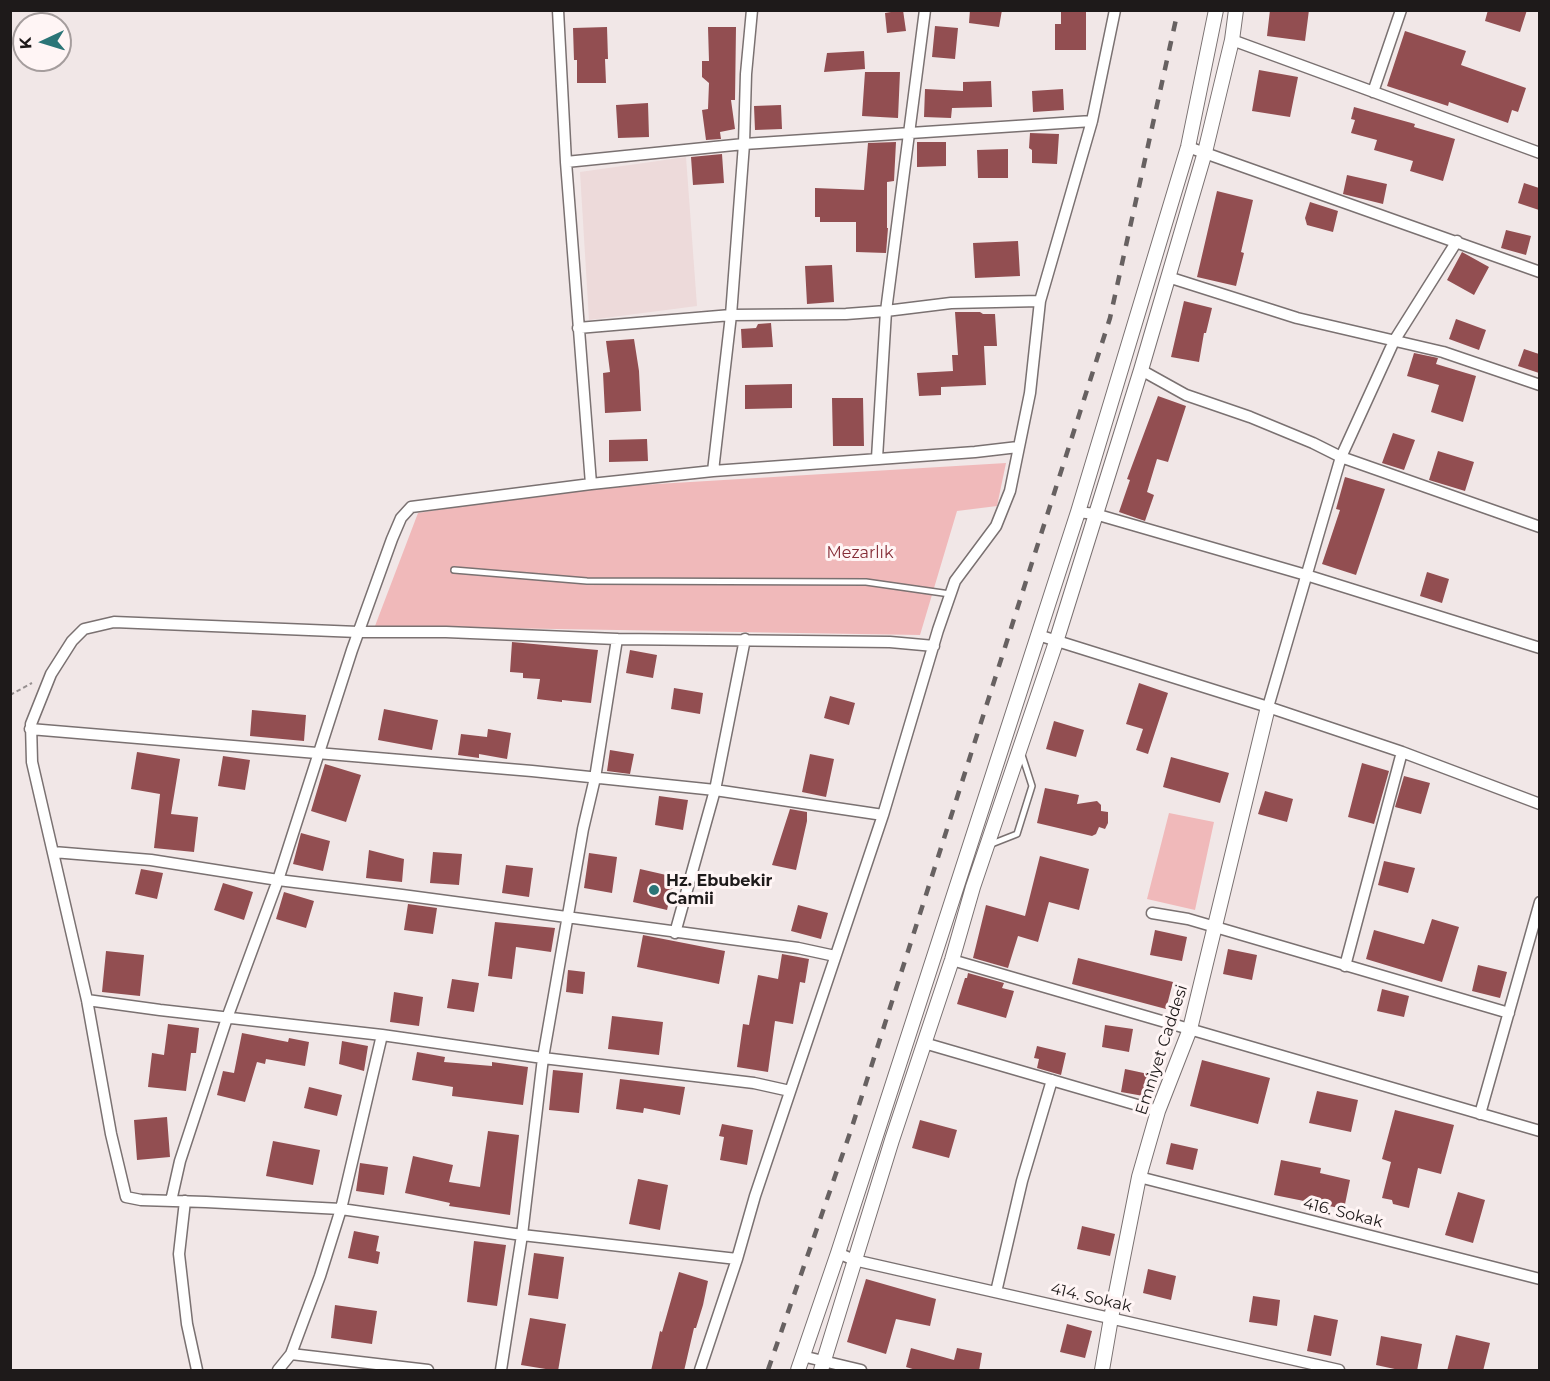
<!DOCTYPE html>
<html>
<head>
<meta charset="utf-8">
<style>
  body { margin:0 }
  #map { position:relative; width:1550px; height:1381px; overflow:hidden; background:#f1e7e7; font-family:Montserrat,sans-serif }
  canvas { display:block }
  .frame { position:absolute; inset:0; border:12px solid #1e1a1a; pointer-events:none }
  .north { position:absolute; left:12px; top:12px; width:60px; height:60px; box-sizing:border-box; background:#fff5f5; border:2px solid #a59d9d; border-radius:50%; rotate:266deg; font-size:16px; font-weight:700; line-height:24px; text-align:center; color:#1e1a1a }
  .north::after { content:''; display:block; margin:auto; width:21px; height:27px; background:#2b7577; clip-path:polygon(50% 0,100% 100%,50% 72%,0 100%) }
</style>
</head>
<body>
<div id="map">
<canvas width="1550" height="1381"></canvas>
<div class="frame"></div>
<div class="north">K</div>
</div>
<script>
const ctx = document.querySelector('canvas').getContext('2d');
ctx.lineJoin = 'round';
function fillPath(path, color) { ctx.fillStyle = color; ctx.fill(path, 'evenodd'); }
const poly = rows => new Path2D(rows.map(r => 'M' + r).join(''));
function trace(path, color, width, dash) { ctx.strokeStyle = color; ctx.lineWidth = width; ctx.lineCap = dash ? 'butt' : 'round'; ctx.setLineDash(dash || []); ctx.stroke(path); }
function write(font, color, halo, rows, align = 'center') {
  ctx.font = font + ' Montserrat,sans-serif'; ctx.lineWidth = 6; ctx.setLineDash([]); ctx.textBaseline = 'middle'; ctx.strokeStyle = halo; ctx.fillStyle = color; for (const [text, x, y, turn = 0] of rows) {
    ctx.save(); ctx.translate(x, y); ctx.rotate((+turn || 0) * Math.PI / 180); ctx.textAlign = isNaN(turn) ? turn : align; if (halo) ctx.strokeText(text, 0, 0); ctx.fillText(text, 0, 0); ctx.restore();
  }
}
fillPath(poly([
  [686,157,697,306,589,320,580,172]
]), '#eddada');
fillPath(poly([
  [1006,463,997,506,957,511,920,635,375,626,418,513,522,497,624,486],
  [1169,813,1214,822,1195,910,1147,899]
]), '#f0b9ba');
fillPath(poly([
  [903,10,906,31,887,33,885,13],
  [970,10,1002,10,999,27,969,23],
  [1061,10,1086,10,1086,50,1055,50,1055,24,1061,24],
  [1270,10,1309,10,1305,41,1267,36],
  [1488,10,1527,10,1520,32,1485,21],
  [935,26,958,28,955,59,932,57],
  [607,27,608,59,605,59,606,83,577,83,577,60,574,60,573,28],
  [708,27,736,27,735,100,731,100,735,129,720,132,721,139,706,140,702,110,708,109,709,83,702,77,702,61,709,61],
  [1405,31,1466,51,1461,65,1526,88,1518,112,1512,110,1508,123,1449,102,1448,106,1387,86],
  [864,51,865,69,824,72,827,53],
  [1259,70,1298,77,1290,117,1252,111],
  [865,72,900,72,898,118,862,116],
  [991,81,992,107,952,108,951,118,924,117,925,89,963,91,963,82],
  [1063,89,1064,110,1033,112,1032,91],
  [648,103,649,137,618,138,616,105],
  [781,105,782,129,755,130,754,106],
  [1354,107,1415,124,1414,127,1455,139,1443,181,1410,171,1413,161,1374,150,1377,140,1351,133,1355,120,1351,119],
  [1030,133,1059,134,1057,164,1032,163,1032,150,1029,148],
  [896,142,894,181,887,182,887,228,888,228,886,253,856,252,856,222,820,222,820,217,815,217,815,188,864,190,868,143],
  [917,142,946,142,946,166,917,167],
  [1008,149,1008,178,978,178,977,150],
  [722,154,724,183,693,185,691,157],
  [1347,175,1387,184,1383,204,1343,194],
  [1524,183,1539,188,1539,210,1518,203],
  [1217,191,1253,200,1241,252,1244,253,1236,286,1197,277],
  [1310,202,1338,211,1333,232,1307,225,1305,218],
  [1506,230,1531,236,1526,255,1501,248],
  [1018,241,1020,276,975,278,973,243],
  [1462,252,1489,267,1474,295,1447,280],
  [832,265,834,302,807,304,805,266],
  [1184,301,1212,308,1206,333,1204,333,1199,362,1171,357],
  [955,312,980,312,983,314,995,314,997,346,984,346,986,385,941,387,941,395,919,396,917,373,953,371,952,355,958,355],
  [1456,319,1486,330,1479,350,1449,339],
  [771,323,773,347,742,348,741,329,756,328,758,324],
  [634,339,639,371,641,411,605,413,603,373,610,372,606,341],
  [1524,349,1539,354,1539,373,1518,366],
  [1414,353,1438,358,1436,364,1476,376,1463,422,1431,412,1439,385,1407,376],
  [792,384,792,408,745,409,745,385],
  [1158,396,1186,406,1168,462,1157,459,1147,492,1154,495,1145,521,1119,512,1130,480,1127,479],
  [832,398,863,398,864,446,833,446],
  [1393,433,1415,440,1404,470,1382,463],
  [647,439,648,461,609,462,609,440],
  [1438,451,1474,462,1465,491,1429,480],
  [1345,477,1385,489,1356,575,1322,564,1340,510,1336,509],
  [1427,572,1449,579,1442,603,1420,596],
  [512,642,598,650,591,703,562,700,562,702,537,699,540,679,523,678,523,673,510,672],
  [630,650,657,655,653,678,626,673],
  [1139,683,1168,693,1148,754,1136,750,1143,729,1126,724],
  [674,688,703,693,700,714,671,709],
  [830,696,855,703,849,725,824,718],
  [384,709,438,720,432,750,378,740],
  [252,710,306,715,304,741,250,736],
  [1054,721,1084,730,1076,757,1046,749],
  [488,729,511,733,507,759,479,754,479,758,458,755,461,734,487,737],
  [610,750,634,754,630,774,607,771],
  [137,752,180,759,171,814,198,817,194,852,154,848,160,794,131,789],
  [810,754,834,759,826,797,802,792],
  [223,756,250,760,245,790,218,786],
  [1171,757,1229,773,1220,803,1163,787],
  [1362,763,1389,771,1374,824,1348,817],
  [325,764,361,775,346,822,311,811],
  [1404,776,1430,783,1421,814,1395,807],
  [1045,788,1079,795,1077,804,1097,801,1101,805,1101,811,1108,812,1108,823,1105,829,1099,827,1096,834,1092,836,1037,823],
  [1265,791,1293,799,1287,822,1258,814],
  [659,796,688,800,683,830,655,825],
  [790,809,807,812,807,821,796,870,772,865],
  [301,833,330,841,323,871,293,864],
  [369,850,404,859,402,882,366,878],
  [433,852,462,854,459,885,430,883],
  [589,853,617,857,612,893,584,888],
  [1040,856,1089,869,1079,910,1049,902,1038,942,1018,936,1008,968,973,958,986,905,1025,916],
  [1384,861,1415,868,1408,893,1378,885],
  [506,865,533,868,529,897,502,893],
  [141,869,163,873,157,899,135,894],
  [640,869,675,877,667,910,633,902],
  [223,883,253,892,244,920,214,910],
  [284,892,314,901,306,928,276,919],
  [408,904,437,908,433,934,404,930],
  [798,905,828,913,821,939,791,931],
  [1432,919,1459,927,1442,982,1366,959,1374,930,1424,944],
  [495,922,555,928,551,952,516,947,512,979,488,976],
  [1155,930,1187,937,1182,961,1150,955],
  [643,935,725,951,719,984,637,967],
  [1228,949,1257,955,1252,980,1223,974],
  [106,951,144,955,140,996,102,992],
  [782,954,809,959,805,983,800,982,793,1024,775,1021,768,1072,737,1067,743,1024,749,1025,758,975,778,979],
  [1078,958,1173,982,1166,1009,1072,984],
  [1478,965,1507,972,1500,998,1472,991],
  [568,970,585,972,583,994,566,992],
  [968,973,1004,983,1002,988,1014,991,1006,1018,957,1004,965,978,967,978],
  [452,979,479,983,474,1012,447,1008],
  [1382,989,1409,996,1404,1017,1377,1011],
  [394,992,423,997,419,1026,390,1022],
  [612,1016,663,1022,659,1055,608,1049],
  [168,1024,199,1028,196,1053,191,1053,186,1091,148,1087,152,1053,164,1055],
  [1105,1025,1133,1029,1129,1052,1102,1047],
  [242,1033,288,1042,289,1038,309,1042,305,1066,266,1059,265,1064,257,1062,245,1102,217,1095,223,1071,234,1073],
  [342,1041,368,1046,364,1071,339,1064],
  [1037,1046,1066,1053,1061,1075,1037,1068,1039,1059,1034,1058],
  [417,1052,445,1057,444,1062,492,1066,492,1062,528,1067,523,1105,452,1096,453,1087,412,1080],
  [1202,1060,1270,1078,1258,1124,1190,1106],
  [1125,1069,1153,1075,1149,1097,1121,1092],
  [553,1070,583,1073,579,1113,549,1110],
  [620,1079,685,1087,680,1115,644,1108,643,1113,616,1109],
  [309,1087,342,1095,337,1116,304,1108],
  [1317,1091,1358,1100,1351,1132,1309,1123],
  [1395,1110,1454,1125,1441,1174,1418,1168,1409,1208,1393,1204,1392,1200,1382,1198,1391,1162,1382,1159],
  [167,1117,170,1157,137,1160,134,1120],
  [920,1120,957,1130,949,1158,912,1148],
  [722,1124,753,1130,747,1165,720,1160,724,1137,719,1136],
  [488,1131,519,1135,510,1215,449,1206,450,1203,405,1193,413,1156,453,1165,449,1182,480,1187],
  [273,1141,320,1150,313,1185,266,1176],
  [1171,1143,1198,1149,1193,1170,1166,1164],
  [1281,1160,1321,1168,1320,1173,1350,1180,1344,1209,1274,1195],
  [360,1163,388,1167,384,1195,356,1191],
  [638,1179,668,1185,660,1230,629,1224],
  [1458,1192,1485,1200,1473,1243,1445,1235],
  [1082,1226,1115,1234,1110,1256,1077,1249],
  [354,1231,379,1236,376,1251,380,1252,378,1264,348,1258],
  [474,1241,506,1245,497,1306,467,1302],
  [534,1253,564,1257,558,1299,528,1295],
  [1148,1269,1176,1276,1171,1300,1143,1293],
  [679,1272,708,1281,703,1305,696,1328,694,1328,684,1371,651,1371,660,1331,662,1332],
  [866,1279,936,1299,930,1326,896,1319,886,1354,847,1342],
  [1253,1296,1280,1300,1277,1326,1249,1322],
  [335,1305,377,1311,372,1344,331,1338],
  [1314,1315,1338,1320,1331,1356,1307,1351],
  [530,1318,566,1324,558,1371,521,1365],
  [1067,1324,1092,1331,1085,1358,1060,1352],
  [1456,1335,1490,1343,1483,1371,1447,1371],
  [1381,1336,1422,1344,1417,1371,1404,1371,1376,1365],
  [911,1348,954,1360,957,1348,982,1353,979,1371,919,1371,906,1367]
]), '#924e51');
const service = poly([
  [454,570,587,581,866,582,950,594],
  [989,845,1017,834,1032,786,1022,755]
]);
const minor = poly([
  [558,10,566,162,591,484],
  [1232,40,1540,153],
  [1373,92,1401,10],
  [1188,147,1540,272],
  [566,162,744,144,1092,121],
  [1168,277,1297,318,1443,352,1540,385],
  [578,328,731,315,846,314,886,311,951,303,1040,301],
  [1141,370,1186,395,1250,417,1313,443,1341,457,1540,527],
  [877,458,886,311,925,10],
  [713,471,731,315,744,144,746,74,752,10],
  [1078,512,1095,514,1306,575,1540,648],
  [1038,635,1268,707,1402,752,1540,804],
  [1268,707,1341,457,1394,341,1457,241],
  [30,729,532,771,715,790,883,815],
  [53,852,151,860,278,880,402,895,798,948,835,956],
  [1152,913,1188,919,1509,1013],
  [675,933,715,790,745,639],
  [952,960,1540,1131],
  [1345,966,1402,752],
  [87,1000,160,1010,382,1035,543,1058,754,1083,790,1091],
  [924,1043,1158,1111],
  [1480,1114,1540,902],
  [1139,1177,1540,1279],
  [171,1201,180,1161,227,1018,278,880,352,650,392,539,401,518,411,507,591,484,713,471,975,452,1018,447],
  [185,1201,179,1254,187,1324,197,1370],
  [838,1253,854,1260,1339,1370],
  [737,1259,522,1235,341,1209,206,1202,141,1200,126,1197,111,1134,87,1000,32,762,31,724,51,674,72,641,84,629,114,622,358,632,446,632,617,639,890,642,934,646],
  [996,1292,1022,1181,1052,1080],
  [291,1354,428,1370],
  [802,1356,861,1370],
  [278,1370,291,1354,320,1276,341,1209,382,1035],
  [501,1370,522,1235,543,1058,583,829,595,778,617,639],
  [700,1370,737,1259,755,1196,883,815,938,630,955,581,996,526,1010,491,1030,393,1040,301,1092,121,1115,10]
]);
const tertiary = poly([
  [798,1370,838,1253,1078,512,1188,147,1216,10],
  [821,1370,892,1140,952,960,973,887,1056,642,1141,370,1205,152,1232,40,1236,10],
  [1102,1370,1111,1318,1139,1177,1158,1111,1190,1029,1268,707]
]);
trace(service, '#7a7171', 8);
trace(minor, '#7a7171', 13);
trace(tertiary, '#7a7171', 16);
trace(poly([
  [10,695,32,683]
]), '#979090', 2, [4.5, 3]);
trace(service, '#fff', 5);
trace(minor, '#fff', 10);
trace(tertiary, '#fff', 14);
trace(poly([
  [768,1370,851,1130,1110,318,1178,10]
]), '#676161', 4.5, [10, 10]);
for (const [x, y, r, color] of [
  [654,890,6,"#2b7577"]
]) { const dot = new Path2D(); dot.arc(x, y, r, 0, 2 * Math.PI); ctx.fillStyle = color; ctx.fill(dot); trace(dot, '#fff5f5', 2); }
write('16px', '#852c36', '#fff5f5', [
  ["Mezarlık",860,553]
]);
write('bold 16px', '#1e1a1a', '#fff5f5', [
  ["Hz. Ebubekir",666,881],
  ["Camii",666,899]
], 'left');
write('16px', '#1e1a1a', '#fff5f5', [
  ["Emniyet Caddesi",1162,1050,-72],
  ["416. Sokak",1343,1213,14],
  ["414. Sokak",1091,1298,13]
]);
</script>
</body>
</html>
